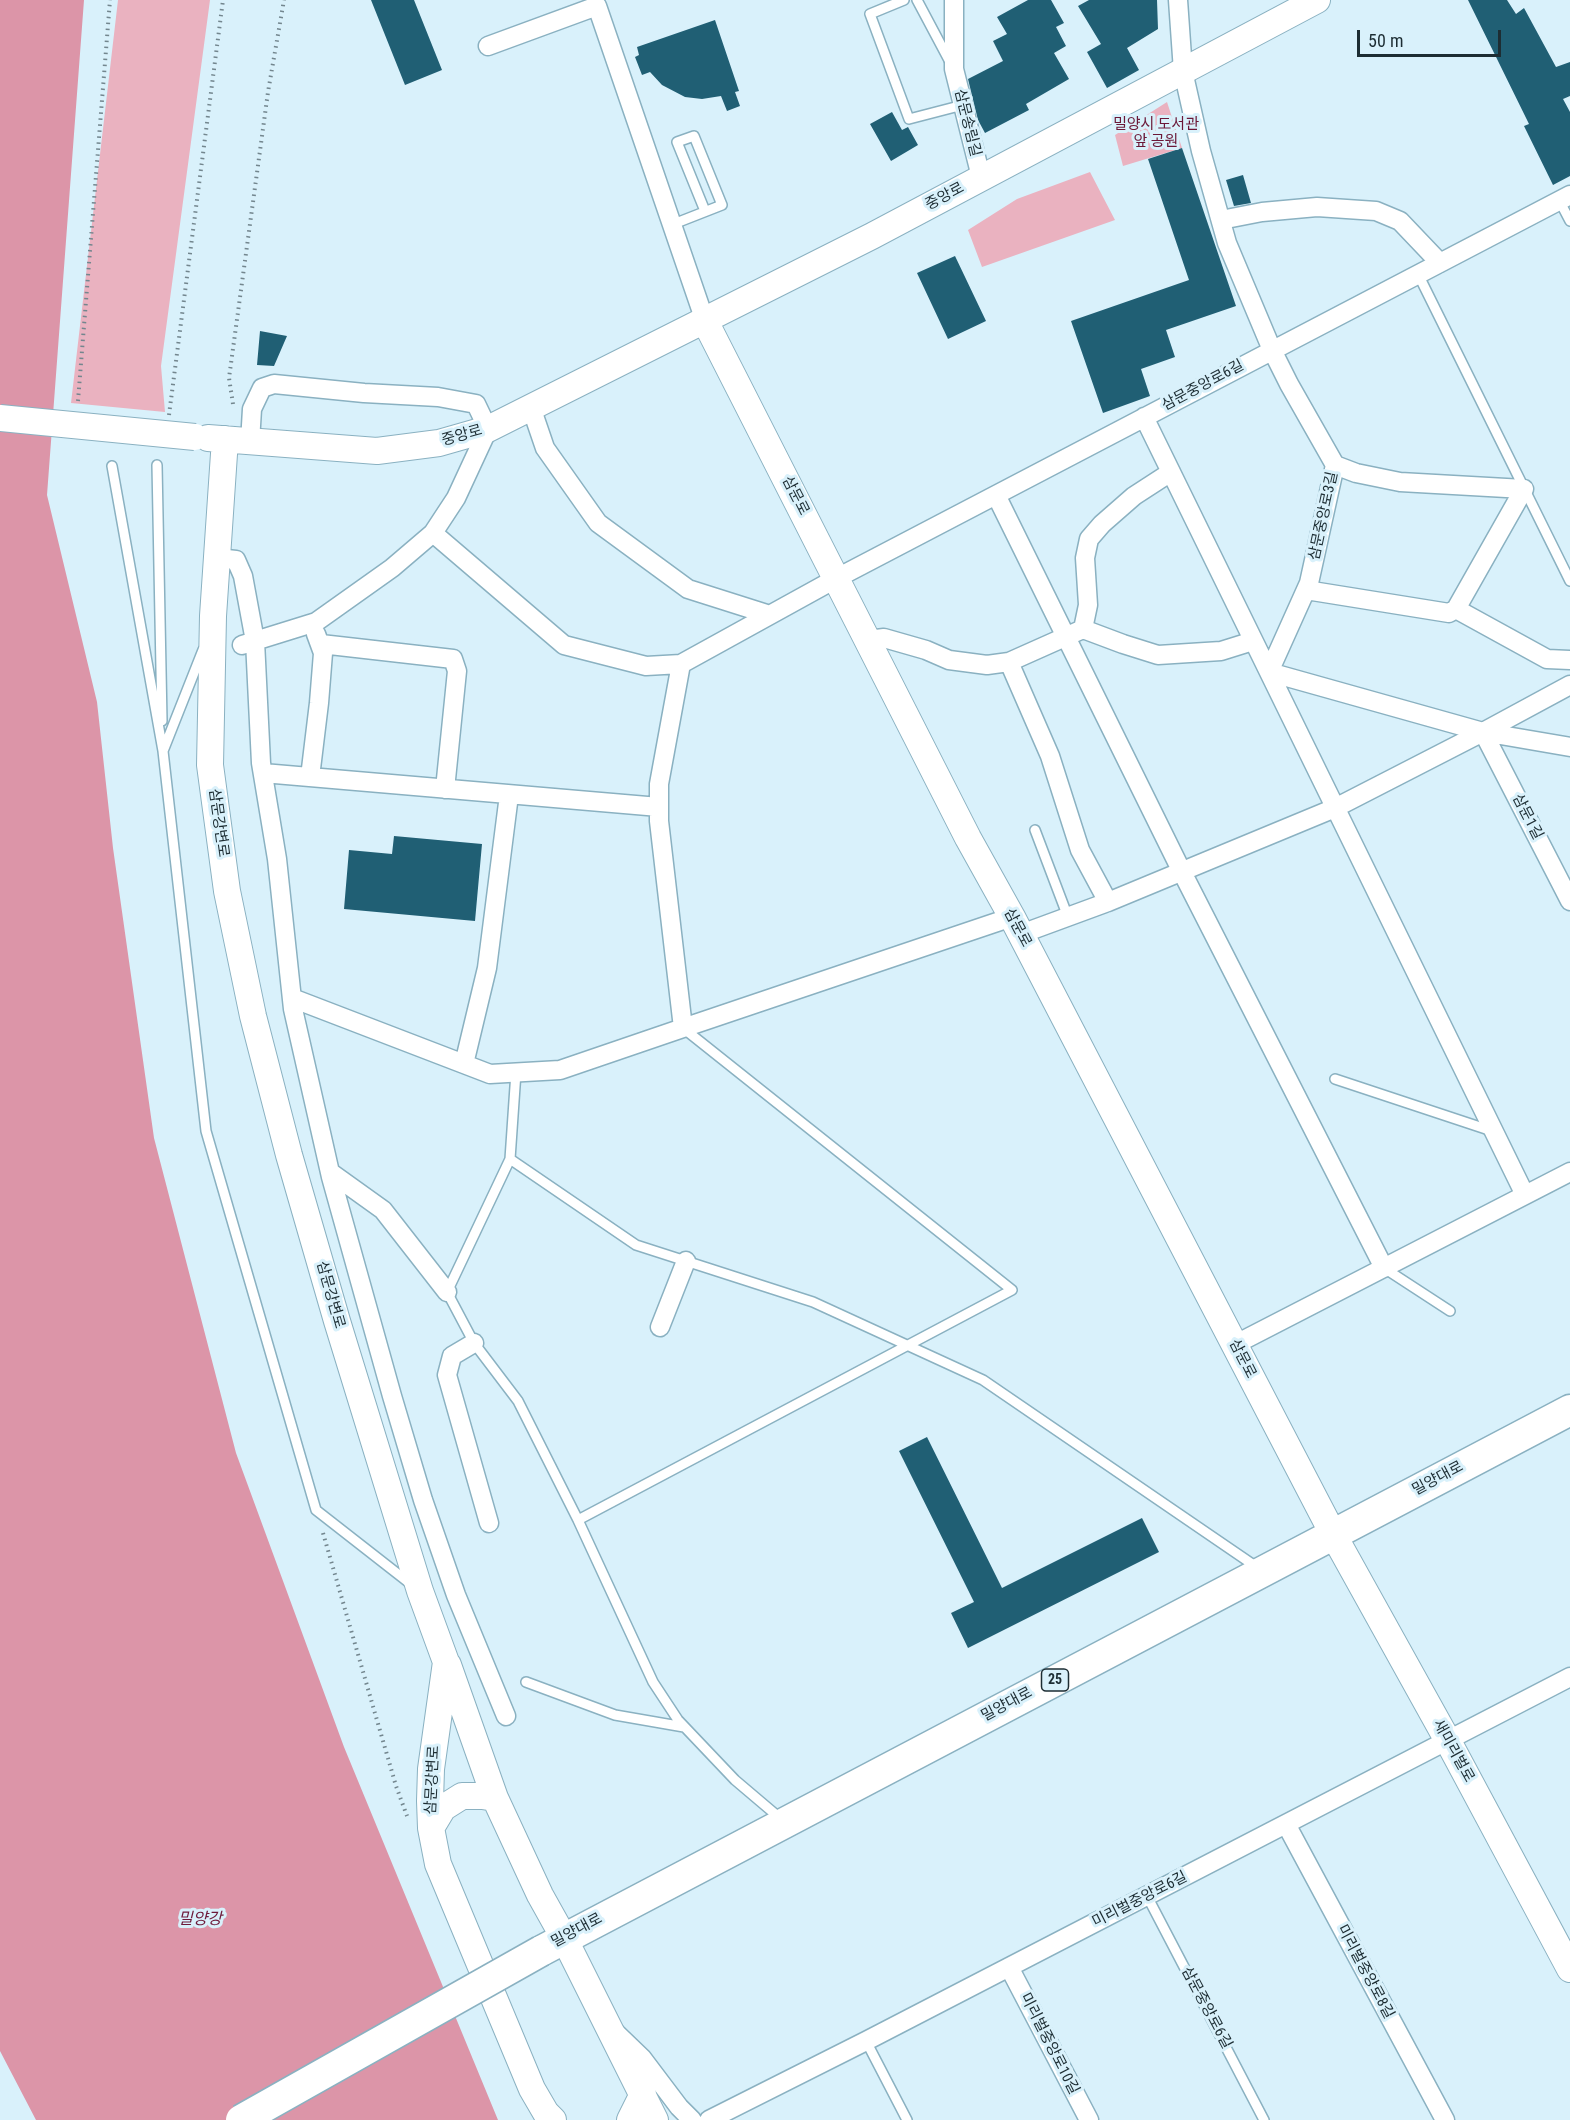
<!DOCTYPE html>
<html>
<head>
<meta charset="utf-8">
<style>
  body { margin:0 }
  #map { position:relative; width:1570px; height:2120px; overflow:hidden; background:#d9f1fb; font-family:"Roboto Condensed",sans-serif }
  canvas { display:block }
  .scale { position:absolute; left:1357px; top:30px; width:144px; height:27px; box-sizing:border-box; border:3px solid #1d2d33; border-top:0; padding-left:8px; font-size:18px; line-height:21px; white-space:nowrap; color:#1d2d33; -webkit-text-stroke:4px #d9f1fb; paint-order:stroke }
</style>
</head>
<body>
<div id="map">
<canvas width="1570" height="2120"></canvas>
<div class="scale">50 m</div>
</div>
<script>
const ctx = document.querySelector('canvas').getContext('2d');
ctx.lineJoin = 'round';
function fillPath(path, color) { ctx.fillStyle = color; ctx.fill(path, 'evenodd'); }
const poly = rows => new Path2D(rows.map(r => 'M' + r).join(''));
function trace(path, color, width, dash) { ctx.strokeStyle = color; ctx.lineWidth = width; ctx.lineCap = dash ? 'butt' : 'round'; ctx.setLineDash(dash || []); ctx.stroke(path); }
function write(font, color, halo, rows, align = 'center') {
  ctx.font = font + ' "Roboto Condensed","Noto Sans KR",sans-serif'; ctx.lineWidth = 6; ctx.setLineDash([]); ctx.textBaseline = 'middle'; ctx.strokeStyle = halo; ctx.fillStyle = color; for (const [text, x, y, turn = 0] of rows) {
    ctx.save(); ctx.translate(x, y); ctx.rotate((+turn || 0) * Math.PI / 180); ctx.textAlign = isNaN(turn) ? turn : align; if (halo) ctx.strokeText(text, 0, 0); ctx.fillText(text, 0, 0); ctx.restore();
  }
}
fillPath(poly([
  [118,0,210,0,161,366,165,412,71,403],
  [1167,102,1182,148,1123,166,1115,135],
  [1090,172,1115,220,982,267,968,230,1017,199]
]), '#eab2c0');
fillPath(poly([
  [0,0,84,0,47,495,97,702,113,848,154,1138,236,1453,344,1747,498,2120,36,2120,0,2051]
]), '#dc95a8');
fillPath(poly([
  [371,0,414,0,442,70,405,85],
  [1028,0,1051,0,1064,23,1056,27,1066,46,1054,53,1069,79,1026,104,1029,110,985,133,978,120,968,79,1003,61,993,41,1007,34,997,17],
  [1089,0,1157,0,1158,29,1127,48,1139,70,1107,88,1087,52,1101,44,1078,6],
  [1468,0,1507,0,1516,14,1524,8,1556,67,1570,62,1570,96,1563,99,1570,112,1570,176,1553,185,1524,126,1529,124],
  [715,20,739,91,735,92,740,106,727,111,721,96,702,99,685,97,662,85,650,72,642,75,635,57,639,55,637,47],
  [892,112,902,130,908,127,918,145,891,161,870,124],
  [1182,148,1236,306,1166,330,1175,357,1141,369,1150,396,1103,413,1071,321,1189,280,1148,159],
  [1243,175,1251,203,1234,206,1226,180],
  [955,256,986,321,948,339,917,273],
  [260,331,287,336,274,366,257,365],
  [394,836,482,844,475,921,344,909,349,850,392,854],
  [927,1437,1002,1588,1142,1518,1159,1552,968,1648,951,1613,974,1602,899,1451]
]), '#205f74');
const lane = poly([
  [904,0,870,14,909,119,963,105],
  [917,0,950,62],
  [1559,200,1570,221],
  [671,225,722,205,694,136,677,142,705,211],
  [1418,274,1570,581],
  [157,465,162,721],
  [112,466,163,751,206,1131,316,1510,412,1585],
  [163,751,203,650],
  [1035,830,1068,917],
  [516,1072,510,1159,447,1292,474,1343,518,1401,578,1520,653,1682,678,1720,735,1780,781,1819],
  [1335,1079,1492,1131],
  [510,1159,636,1245,813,1302,983,1380,1258,1568],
  [1384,1268,1450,1311],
  [578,1520,1012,1290,683,1028],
  [526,1682,615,1715,684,1727],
  [1147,1896,1264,2120],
  [866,2041,907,2120]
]);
const street = poly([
  [954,0,954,69,981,177],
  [1178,0,1183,71,1201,151,1227,243,1272,350,1289,384,1335,465,1309,583,1269,672,1483,732,1570,747],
  [488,46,597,6,705,321],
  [1221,220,1262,212,1317,207,1376,211,1400,221,1440,263],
  [531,407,545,448,598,523,688,589,770,615],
  [1144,417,1525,1195],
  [250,442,252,409,262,388,274,384,364,393,438,397,476,404,488,429,456,498,433,533,564,645,646,666,681,664],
  [996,495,1182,872,1384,1268],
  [217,558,236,560,243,576,255,641,261,763,277,859,293,1009,331,1177,392,1396,423,1500,456,1595,506,1716],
  [1306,590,1449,613,1456,609,1524,489,1400,482,1356,473,1335,465],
  [1456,609,1547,659,1570,660],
  [1083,629,1123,644,1158,655,1221,651,1253,641],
  [868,640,884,638,926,650,949,660,987,665,1009,662,1083,629,1088,605,1085,558,1089,539,1102,524,1134,496,1171,472],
  [321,644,453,659,457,671,445,789],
  [242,645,316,622,392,568,433,533],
  [1009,662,1050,756,1080,850,1108,902],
  [1483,732,1570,901],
  [263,773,659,807],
  [310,777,319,703,323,653,316,634],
  [1012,917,683,1028,659,821,659,784,681,664,837,578,1570,195],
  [1021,934,1108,902,1335,808,1483,732,1570,685],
  [292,998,490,1074,560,1070,683,1028],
  [464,1064,487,968,509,795],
  [330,1172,383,1210,447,1292],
  [660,1327,686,1261],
  [474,1343,452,1356,447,1375,489,1523],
  [1234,1345,1570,1172],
  [1286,1824,1445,2120],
  [1009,1967,1089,2120],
  [616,2033,642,2058,679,2107,692,2120],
  [709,2120,866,2041,1570,1677]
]);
const secondary = poly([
  [705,321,968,838,1012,917,1333,1534,1448,1741,1570,1969],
  [208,438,377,451,439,443,488,429,872,236,1317,0],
  [225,439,213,616,210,765,227,891,253,1016,289,1155,337,1321,420,1591,446,1662,431,1769,430,1801,431,1828,438,1864,532,2089,546,2113,553,2120],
  [448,1665,495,1798,540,1895,564,1938,655,2120],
  [431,1828,443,1808,462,1796,482,1796,495,1798],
  [630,2120,643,2094]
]);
const primary = poly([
  [541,1951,1570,1410]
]);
trace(lane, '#8ab1c1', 12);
trace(street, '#8ab1c1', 21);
trace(secondary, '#8ab1c1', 28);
trace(primary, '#8ab1c1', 33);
trace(poly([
  [78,401,110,0],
  [233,404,229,378,268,92,284,0],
  [169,415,223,0],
  [323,1533,396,1786,407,1816]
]), '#73868e', 4, [1.5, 4.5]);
trace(lane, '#fff', 9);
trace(street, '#fff', 18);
trace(secondary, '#fff', 26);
trace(primary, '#fff', 30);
const secondaryBridge = poly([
  [0,418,195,437]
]);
const primaryBridge = poly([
  [241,2120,541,1951]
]);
trace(secondaryBridge, '#8ab1c1', 28, []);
trace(primaryBridge, '#8ab1c1', 33, []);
trace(secondaryBridge, '#fff', 26);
trace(primaryBridge, '#fff', 30);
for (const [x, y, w] of [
  [1055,1680,27]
]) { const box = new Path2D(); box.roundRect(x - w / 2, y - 11, w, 22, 4.5); ctx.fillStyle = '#d9f1fb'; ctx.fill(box); trace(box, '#1d2d33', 1.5); }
write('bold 14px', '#1d2d33', null, [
  ["25",1055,1680]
]);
write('15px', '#1d2d33', '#d9f1fb', [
  ["삼문송림길",967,123,76],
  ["중앙로",945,197,-28],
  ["삼문중앙로6길",1203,386,-28],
  ["중앙로",462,436,-16],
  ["삼문로",795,496,63],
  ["삼문중앙로3길",1324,516,-78],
  ["삼문1길",1527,817,63],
  ["삼문강변로",218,823,82],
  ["삼문로",1017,928,62],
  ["삼문강변로",330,1295,74],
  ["삼문로",1242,1359,63],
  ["밀양대로",1438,1479,-28],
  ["밀양대로",1007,1705,-28],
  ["새미리벌로",1453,1751,61],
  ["삼문강변로",433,1780,-87],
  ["미리벌중앙로6길",1140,1900,-27],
  ["밀양대로",577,1931,-28],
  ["미리벌중앙로8길",1365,1972,62],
  ["삼문중앙로6길",1206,2008,62],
  ["미리벌중앙로10길",1049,2044,63]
]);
write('15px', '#6b1737', '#d9f1fb', [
  ["밀양시 도서관",1156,125],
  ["앞 공원",1156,142]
]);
write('italic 16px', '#6d1a3a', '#d9f1fb', [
  ["밀양강",200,1920]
]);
</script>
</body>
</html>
